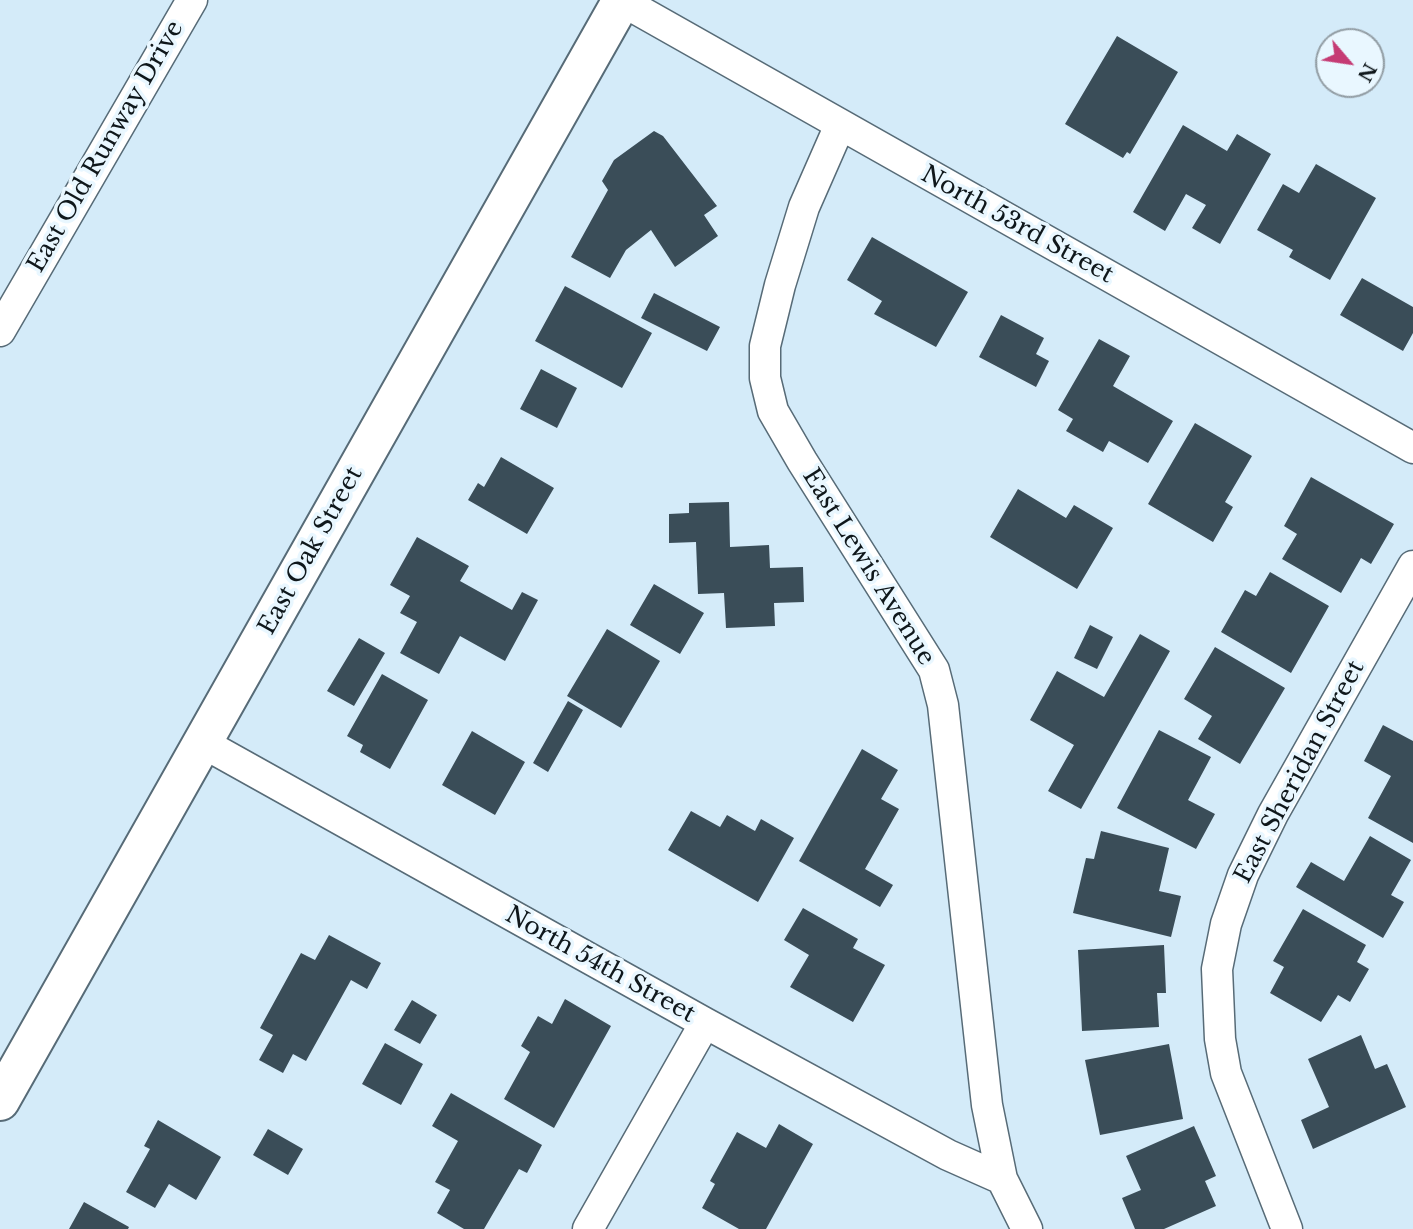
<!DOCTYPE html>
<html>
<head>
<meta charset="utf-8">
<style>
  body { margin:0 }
  #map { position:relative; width:1413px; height:1229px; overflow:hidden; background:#d4ebf9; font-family:"Libre Baskerville",serif }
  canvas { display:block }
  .north { position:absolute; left:1315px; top:28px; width:70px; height:70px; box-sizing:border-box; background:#e9f7ff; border:2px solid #929da4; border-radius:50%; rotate:119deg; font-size:19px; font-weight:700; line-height:28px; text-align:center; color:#0f171b }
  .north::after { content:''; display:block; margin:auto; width:24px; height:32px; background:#c53b74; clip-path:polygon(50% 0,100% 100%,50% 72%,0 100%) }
</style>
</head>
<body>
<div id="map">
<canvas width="1413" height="1229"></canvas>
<div class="north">N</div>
</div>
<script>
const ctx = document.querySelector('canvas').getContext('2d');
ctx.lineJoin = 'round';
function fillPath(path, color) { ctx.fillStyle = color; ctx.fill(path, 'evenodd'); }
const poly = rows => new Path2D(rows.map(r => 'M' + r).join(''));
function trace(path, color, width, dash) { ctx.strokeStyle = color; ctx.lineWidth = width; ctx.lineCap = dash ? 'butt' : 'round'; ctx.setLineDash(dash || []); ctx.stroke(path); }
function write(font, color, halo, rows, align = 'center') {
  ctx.font = font + ' "Libre Baskerville",serif'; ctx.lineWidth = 7; ctx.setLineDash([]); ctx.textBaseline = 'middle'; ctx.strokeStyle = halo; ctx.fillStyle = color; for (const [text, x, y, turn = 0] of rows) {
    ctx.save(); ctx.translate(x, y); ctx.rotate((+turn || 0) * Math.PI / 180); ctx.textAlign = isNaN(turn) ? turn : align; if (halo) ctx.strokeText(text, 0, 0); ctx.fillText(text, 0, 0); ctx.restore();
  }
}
fillPath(poly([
  [1117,36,1178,72,1130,154,1127,152,1123,158,1065,124],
  [1183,125,1227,151,1237,134,1271,154,1220,244,1192,228,1206,205,1186,194,1165,231,1133,212],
  [654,131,663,136,717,206,704,215,718,236,675,267,651,230,626,250,610,278,571,257,608,190,602,181,614,160],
  [1316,164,1376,198,1330,280,1289,257,1293,250,1257,230,1283,184,1299,193],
  [872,237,968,292,936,347,874,314,882,301,847,280],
  [1362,278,1413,307,1413,333,1403,351,1340,315],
  [565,286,652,333,622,388,535,341],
  [654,293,720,327,707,351,641,318],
  [1001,315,1044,338,1036,354,1049,361,1036,387,979,357],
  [1099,339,1130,356,1113,386,1173,421,1148,463,1109,441,1103,452,1066,431,1073,419,1058,410],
  [541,369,577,388,557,428,520,409],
  [1195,423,1252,456,1225,502,1233,507,1213,542,1148,504],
  [501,457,554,488,527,534,468,500,478,483,484,487],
  [1311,477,1394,524,1371,564,1361,558,1341,593,1282,559,1297,534,1284,526],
  [1018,489,1066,518,1074,505,1113,528,1077,589,990,537],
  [729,502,730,547,769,545,770,568,803,567,804,602,774,603,775,626,726,628,724,593,698,594,696,542,669,543,669,514,689,513,689,503],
  [417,537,469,566,460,581,512,610,522,592,538,600,505,661,460,636,439,674,400,653,417,622,400,613,410,596,390,585],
  [1270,572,1329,606,1291,673,1221,632,1245,590,1256,596],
  [654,584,704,613,680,654,630,625],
  [1090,625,1113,637,1097,669,1074,658],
  [607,629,660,661,621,728,567,696],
  [1140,634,1170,651,1081,809,1048,791,1074,745,1030,720,1057,671,1104,697],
  [359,638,385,653,354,706,327,691],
  [1215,647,1285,688,1240,764,1198,739,1212,716,1184,699],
  [382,674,428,700,390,769,360,752,363,745,347,736],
  [568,701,583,710,548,772,533,763],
  [1383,725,1413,741,1413,843,1368,818,1391,776,1364,761],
  [1159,730,1211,757,1188,800,1215,814,1196,849,1117,808],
  [472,731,525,762,495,815,442,785],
  [862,749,898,770,881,799,899,809,865,869,893,885,880,907,799,861],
  [691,811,720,827,727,815,755,831,761,819,794,838,758,902,668,850],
  [1101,831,1169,848,1159,891,1181,896,1171,937,1073,913,1086,858,1094,859],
  [1370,836,1411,860,1391,895,1404,902,1383,938,1296,887,1311,862,1344,881],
  [803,908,858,939,853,948,885,965,853,1022,790,987,809,955,784,940],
  [1303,909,1366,945,1357,962,1369,969,1350,1002,1338,995,1321,1022,1270,993,1284,967,1273,961],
  [329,935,381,963,367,989,351,980,306,1061,293,1054,283,1073,259,1060,273,1035,260,1028,301,953,315,960],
  [1164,945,1166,993,1157,993,1159,1027,1082,1031,1078,950],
  [565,999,611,1026,554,1128,504,1099,530,1052,521,1046,538,1016,552,1024],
  [412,1000,437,1015,420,1044,394,1030],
  [1361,1035,1375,1069,1387,1064,1406,1107,1313,1149,1301,1120,1329,1107,1308,1059],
  [385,1043,423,1064,401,1105,362,1084],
  [1169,1044,1183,1119,1100,1135,1085,1060],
  [451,1093,542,1145,527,1173,519,1169,484,1229,464,1229,437,1213,450,1190,435,1182,458,1141,432,1126],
  [158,1120,221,1157,196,1200,169,1184,155,1208,126,1192,150,1149,144,1146],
  [779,1124,813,1144,766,1229,739,1229,702,1208,715,1184,710,1181,737,1132,766,1148],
  [1194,1126,1216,1176,1205,1181,1216,1206,1164,1229,1135,1229,1122,1198,1141,1190,1126,1156],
  [268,1129,303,1149,288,1175,253,1155],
  [84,1202,129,1227,128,1229,69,1229]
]), '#3a4d58');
const street = poly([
  [622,1,1413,448],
  [840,125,804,207,780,285,765,346,765,378,773,411,802,461,934,670,943,705,987,1105,1002,1179,1027,1229],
  [0,331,192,0],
  [203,743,705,1023,948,1155,1002,1179],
  [588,1229,705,1023],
  [1287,1229,1226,1073,1220,1039,1217,969,1226,924,1243,875,1273,814,1413,566]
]);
const secondary = poly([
  [0,1101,622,0]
]);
trace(street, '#576b77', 33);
trace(secondary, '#576b77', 42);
trace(street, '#fff', 30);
trace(secondary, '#fff', 38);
write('24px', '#0f171b', '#e9f7ff', [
  ["East Old Runway Drive",106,147,-60],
  ["North 53rd Street",1017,225,29],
  ["East Oak Street",311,551,-61],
  ["East Lewis Avenue",868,567,58],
  ["East Sheridan Street",1300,772,-62],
  ["North 54th Street",600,965,29]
]);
</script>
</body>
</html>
